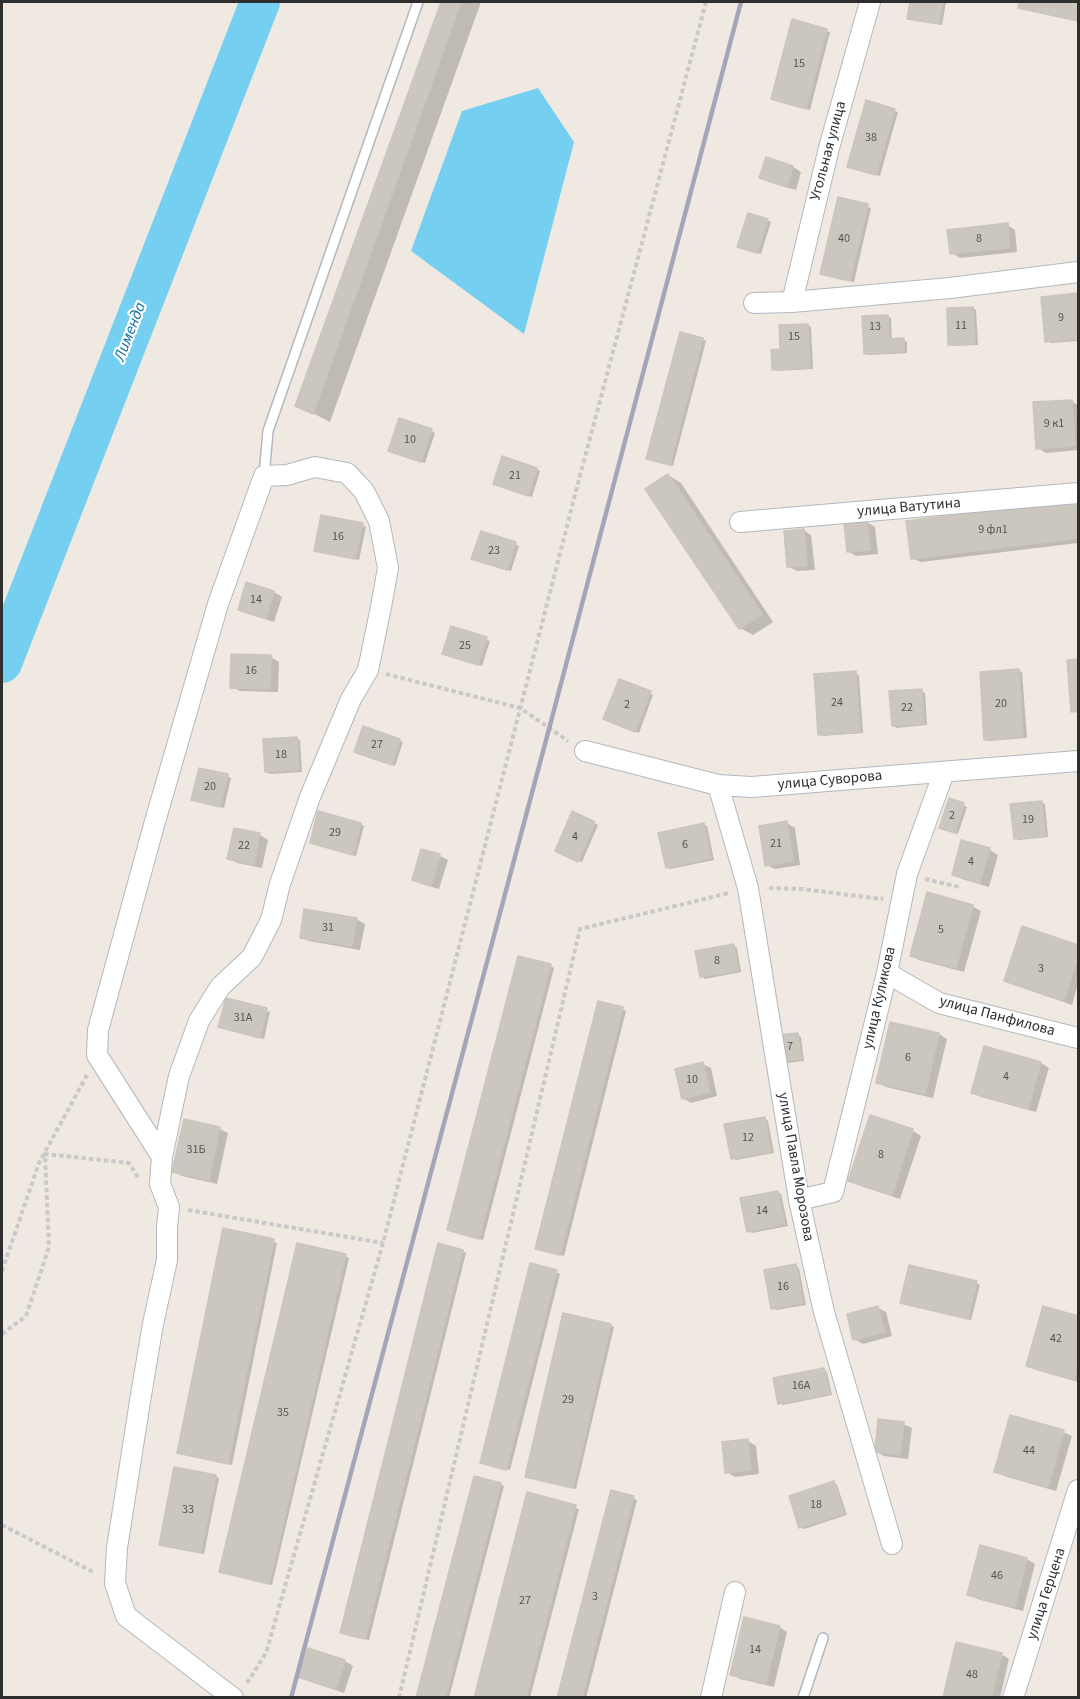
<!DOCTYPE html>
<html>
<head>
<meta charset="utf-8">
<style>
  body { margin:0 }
  #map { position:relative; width:1080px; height:1699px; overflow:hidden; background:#efe9e1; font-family:"Source Sans 3",sans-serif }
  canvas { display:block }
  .frame { position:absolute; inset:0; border:3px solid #2e2e2e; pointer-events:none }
</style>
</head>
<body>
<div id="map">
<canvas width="1080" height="1699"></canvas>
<div class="frame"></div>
</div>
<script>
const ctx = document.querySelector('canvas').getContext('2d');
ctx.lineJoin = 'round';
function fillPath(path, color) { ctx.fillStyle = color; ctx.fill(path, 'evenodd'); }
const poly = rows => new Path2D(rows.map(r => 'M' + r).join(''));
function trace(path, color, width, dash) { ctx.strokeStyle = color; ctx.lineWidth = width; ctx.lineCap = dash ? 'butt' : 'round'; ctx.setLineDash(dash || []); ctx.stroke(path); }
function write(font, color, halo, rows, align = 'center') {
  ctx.font = font + ' "Source Sans 3",sans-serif'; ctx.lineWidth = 4.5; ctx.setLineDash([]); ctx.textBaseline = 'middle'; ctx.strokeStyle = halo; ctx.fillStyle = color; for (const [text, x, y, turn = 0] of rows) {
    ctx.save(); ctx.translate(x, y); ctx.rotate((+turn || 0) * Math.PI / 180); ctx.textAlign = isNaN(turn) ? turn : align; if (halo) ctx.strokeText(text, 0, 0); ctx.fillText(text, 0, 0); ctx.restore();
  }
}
fillPath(poly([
  [538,88,574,142,524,334,411,251,462,111]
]), '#75cff0');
fillPath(poly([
  [442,2,481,2,330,422,297,405],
  [912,2,946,2,942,25,909,18],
  [1020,2,1078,2,1078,21,1023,9,1019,7],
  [793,21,830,32,810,110,773,99],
  [867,102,898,112,880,176,852,168],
  [767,159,793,167,801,172,796,190,769,182,761,177],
  [840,199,871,208,854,282,825,275],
  [767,220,771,222,761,254,742,248],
  [1007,225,1015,230,1017,252,960,258,952,253],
  [1078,295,1078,341,1051,343,1047,341,1043,298],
  [973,308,976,310,978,345,953,346,950,344],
  [888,316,891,318,892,340,903,340,907,342,907,353,869,355,865,353],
  [808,325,811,327,813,369,777,371,773,369],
  [702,339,706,341,673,466,652,460,648,458],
  [1071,401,1078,405,1078,450,1046,453,1038,448],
  [431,431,435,433,425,463,394,453],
  [537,469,540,471,532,497,498,485],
  [668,475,681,483,773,622,753,635,740,628],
  [1078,502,1078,543,921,562,912,558],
  [867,522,875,527,878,554,856,556,848,551],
  [362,525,366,527,359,560,316,550],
  [803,530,811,535,815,570,797,571,789,567],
  [482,532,519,546,511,571,477,560],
  [247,584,274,592,282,597,274,622,248,614,239,609],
  [452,628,490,641,482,666,448,655],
  [271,657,279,662,278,692,240,691,232,687],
  [1069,661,1078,661,1078,713,1072,711],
  [1018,670,1022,672,1027,738,989,741,986,739],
  [855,673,859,675,863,733,823,736,819,734],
  [921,691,925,693,927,725,897,728,893,726],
  [650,693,653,695,639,733,608,721],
  [364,728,403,742,395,766,359,753],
  [296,738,300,740,302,772,270,774,266,772],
  [227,776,231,778,224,808,197,801],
  [950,800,967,807,958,834,945,829],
  [1041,802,1045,804,1048,837,1019,840,1015,838],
  [573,813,598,825,582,862,560,853],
  [787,823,795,828,800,865,775,869,766,865],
  [361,824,364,826,356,856,311,842],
  [703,824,707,826,714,860,670,869,667,867],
  [235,830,260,835,268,840,262,868,237,863,229,858],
  [962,842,990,850,998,855,989,887,962,879,953,874],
  [422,851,440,856,448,860,439,889,422,884,414,879],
  [972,906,981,911,964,972,919,960,911,955],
  [356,919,365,924,360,950,309,941,301,937],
  [1023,928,1078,947,1078,984,1072,1005,1014,985,1006,981],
  [733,946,737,948,741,972,705,979,701,976],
  [550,966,554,968,483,1240,452,1232,448,1230],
  [227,1000,270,1012,264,1039,220,1027],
  [622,1009,626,1011,564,1256,541,1250,537,1248],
  [891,1024,939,1034,947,1039,933,1098,886,1087,878,1082],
  [798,1035,801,1037,804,1061,787,1063,783,1060],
  [986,1048,1041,1063,1049,1068,1036,1112,981,1097,973,1092],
  [702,1064,711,1068,717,1096,691,1103,683,1098],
  [871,1117,913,1131,921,1136,900,1199,858,1185,850,1180],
  [765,1118,768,1121,774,1153,736,1160,732,1158],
  [185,1121,220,1129,228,1133,217,1184,182,1176,174,1172],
  [777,1192,781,1194,788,1226,752,1233,749,1231],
  [224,1230,277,1243,232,1465,178,1452],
  [462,1251,466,1253,369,1640,345,1634],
  [345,1256,349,1258,272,1585,225,1573,221,1571],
  [795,1266,799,1268,806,1305,776,1310,773,1308],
  [556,1272,560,1274,510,1470,485,1464],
  [976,1283,980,1285,971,1320,902,1302],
  [878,1308,886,1312,892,1336,863,1344,854,1339],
  [1044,1308,1078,1317,1078,1382,1036,1370,1028,1366],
  [610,1325,614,1327,576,1489,530,1478],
  [824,1370,827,1372,832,1395,783,1405,780,1403],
  [903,1424,912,1428,908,1459,884,1456,876,1451],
  [1063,1432,1072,1436,1056,1491,1004,1476,996,1471],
  [748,1441,756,1446,759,1474,735,1477,727,1472],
  [215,1476,219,1478,204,1554,161,1544],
  [834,1483,837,1485,847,1515,804,1529,800,1527],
  [500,1484,504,1486,449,1698,417,1698],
  [612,1492,637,1500,586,1698,559,1698],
  [528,1494,579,1509,530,1698,475,1698],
  [981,1547,1027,1559,1035,1564,1023,1611,977,1599,969,1594],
  [779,1627,787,1632,774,1687,740,1679,732,1674],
  [1001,1654,1009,1659,1000,1698,944,1698],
  [345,1661,353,1666,344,1693,308,1681,300,1676]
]), '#0003');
trace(poly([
  [2,663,260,2]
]), '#75cff0', 40);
const building = poly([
  [441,2,461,2,313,414,295,406,441,2],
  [910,2,942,2,939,24,907,19,910,2],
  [1019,2,1078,2,1078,21,1018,8,1019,2],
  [792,19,827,29,806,109,771,99,792,19],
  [866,100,895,109,876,175,847,167,866,100],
  [766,157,793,166,787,187,759,178,766,157],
  [838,197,868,204,850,281,820,274,838,197],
  [748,213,768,219,757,253,737,247,748,213],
  [1008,223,1009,248,950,254,947,230,1008,223],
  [1078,293,1078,339,1045,342,1041,297,1078,293],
  [973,307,975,344,948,345,947,308,973,307],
  [888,315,889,339,904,338,904,351,864,354,862,316,888,315],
  [808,324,810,368,772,370,771,350,780,349,779,325,808,324],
  [680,332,703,338,670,465,646,459,680,332],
  [1072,400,1075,446,1036,449,1033,402,1072,400],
  [399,418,432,429,421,462,388,451,399,418],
  [502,456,537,468,528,496,493,484,502,456],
  [668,474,762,614,739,629,645,489,668,474],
  [1078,500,1078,538,911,559,906,521,1078,500],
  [321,515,363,523,355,559,314,551,321,515],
  [867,521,870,550,847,552,844,523,867,521],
  [804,529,807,566,787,567,784,531,804,529],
  [481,531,516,542,507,570,471,559,481,531],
  [246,582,274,591,266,618,238,610,246,582],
  [451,626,487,637,478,665,442,654,451,626],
  [231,654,271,655,270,689,230,688,231,654],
  [1078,659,1078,711,1071,712,1067,660,1078,659],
  [1019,669,1023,737,984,740,980,672,1019,669],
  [856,671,860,732,818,735,814,674,856,671],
  [619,679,651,691,635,732,603,719,619,679],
  [922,689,924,724,892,726,889,691,922,689],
  [363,726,400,739,392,765,354,752,363,726],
  [297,737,299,770,265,772,263,739,297,737],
  [199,768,228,774,220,807,191,800,199,768],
  [949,798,964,803,955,833,939,828,949,798],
  [1042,801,1045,836,1014,839,1010,804,1042,801],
  [318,811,361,823,353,855,310,843,318,811],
  [572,811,595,822,578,862,555,851,572,811],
  [787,821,793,861,765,866,759,826,787,821],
  [704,823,711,858,666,868,658,833,704,823],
  [234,828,260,833,254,865,227,859,234,828],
  [961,840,990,848,980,883,952,875,961,840],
  [421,849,440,854,431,886,412,880,421,849],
  [927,892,973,905,956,968,910,956,927,892],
  [304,909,357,918,352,946,300,938,304,909],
  [1022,926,1078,945,1078,956,1064,1001,1004,981,1022,926],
  [734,944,738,971,700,977,695,951,734,944],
  [518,956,551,964,479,1239,447,1230,518,956],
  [226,998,267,1008,260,1038,218,1027,226,998],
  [598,1001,623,1007,560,1255,535,1249,598,1001],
  [890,1022,939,1033,925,1094,876,1083,890,1022],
  [798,1033,801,1060,782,1061,779,1035,798,1033],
  [984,1046,1041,1062,1028,1109,971,1093,984,1046],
  [703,1062,710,1092,682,1099,675,1069,703,1062],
  [870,1115,913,1129,892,1195,848,1181,870,1115],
  [765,1117,771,1152,731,1159,724,1124,765,1117],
  [184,1119,220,1127,209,1180,172,1172,184,1119],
  [778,1191,785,1224,747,1232,740,1198,778,1191],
  [223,1228,274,1239,228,1464,177,1453,223,1228],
  [297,1243,346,1254,269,1584,219,1572,297,1243],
  [438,1243,463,1250,365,1639,340,1633,438,1243],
  [530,1263,557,1270,506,1470,480,1463,530,1263],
  [796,1264,803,1303,771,1309,764,1270,796,1264],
  [909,1265,977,1281,968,1319,900,1303,909,1265],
  [878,1306,885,1332,853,1340,847,1314,878,1306],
  [1043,1306,1078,1316,1078,1363,1074,1380,1026,1366,1043,1306],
  [563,1313,611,1324,573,1488,525,1477,563,1313],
  [824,1368,830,1394,778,1404,773,1378,824,1368],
  [1010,1415,1064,1430,1048,1487,994,1472,1010,1415],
  [878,1419,904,1422,900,1455,875,1452,878,1419],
  [748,1439,751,1470,725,1473,722,1442,748,1439],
  [174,1467,216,1475,201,1553,159,1545,174,1467],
  [474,1476,501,1483,445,1698,416,1698,474,1476],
  [834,1481,844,1514,799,1528,789,1496,834,1481],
  [611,1490,634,1496,582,1698,557,1698,611,1490],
  [527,1492,576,1505,526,1698,474,1698,527,1492],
  [980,1545,1027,1558,1015,1607,967,1595,980,1545],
  [744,1617,780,1626,766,1683,730,1675,744,1617],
  [956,1642,1002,1653,991,1698,943,1698,956,1642],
  [308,1648,345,1660,336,1689,298,1677,308,1648]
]);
fillPath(building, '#cbc7bf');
trace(building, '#cbc5ba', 1.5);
const lane = poly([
  [264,476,268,431,418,2],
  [803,1698,823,1638]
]);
const street = poly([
  [792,302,829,148,870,2],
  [754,303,792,302,950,288,1078,272],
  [740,522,1078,493],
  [585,751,718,785,752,787,1078,761],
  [718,785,748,888,799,1200,824,1312,892,1544],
  [887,973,939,1003,1078,1038],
  [162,1157,97,1055,98,1030,154,825,218,604,264,476,287,475,315,467,347,473,364,491,379,521,388,568,381,607,368,670,351,699,310,797,280,884,271,920,252,957,220,987,199,1021,179,1076,162,1157,160,1184,169,1207,167,1227,167,1260,153,1324,141,1395,117,1548,115,1583,126,1616,233,1698],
  [799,1200,833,1192,887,973,907,874,944,772],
  [711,1698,735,1592],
  [1013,1698,1078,1490]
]);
trace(lane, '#b4b7c1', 12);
trace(street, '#b4b7c1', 22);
trace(poly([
  [386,674,520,708,568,741],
  [925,879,959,887],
  [769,888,803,889,881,899,883,898],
  [188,1210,383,1243],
  [2,1271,39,1163,87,1075],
  [2,1334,26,1316,49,1247,45,1154,129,1163,139,1179],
  [2,1525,95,1573],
  [247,1683,266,1653,383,1243,577,487,706,2],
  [399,1698,580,929,729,893]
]), '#c9c9c9', 4, [4.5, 3]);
trace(lane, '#fff', 9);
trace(street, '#fff', 20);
trace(poly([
  [291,1698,549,729,741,2]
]), '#a3a6b8', 4.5);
write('12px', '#555452', null, [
  ["15",799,64],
  ["38",871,138],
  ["40",844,239],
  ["8",979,239],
  ["9",1061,318],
  ["11",961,326],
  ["13",875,327],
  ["15",794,337],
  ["9 к1",1054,424],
  ["10",410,440],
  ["21",515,476],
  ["9 фл1",993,530],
  ["16",338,537],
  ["23",494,551],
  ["14",256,600],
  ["25",465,646],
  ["16",251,671],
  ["24",837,703],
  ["20",1001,704],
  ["2",627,705],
  ["22",907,708],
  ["27",377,745],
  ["18",281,755],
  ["20",210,787],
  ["2",952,816],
  ["19",1028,820],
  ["29",335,833],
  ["4",575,837],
  ["21",776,844],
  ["6",685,845],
  ["22",244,846],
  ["4",971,862],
  ["31",328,928],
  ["5",941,930],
  ["8",717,961],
  ["3",1041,969],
  ["31А",243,1018],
  ["7",790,1047],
  ["6",908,1058],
  ["4",1006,1077],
  ["10",692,1080],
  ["12",748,1138],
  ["31Б",196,1150],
  ["8",881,1155],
  ["14",762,1211],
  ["16",783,1287],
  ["42",1056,1339],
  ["16А",801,1386],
  ["29",568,1400],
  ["35",283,1413],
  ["44",1029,1451],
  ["18",816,1505],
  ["33",188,1510],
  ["46",997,1576],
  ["3",595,1597],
  ["27",525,1601],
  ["14",755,1650],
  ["48",972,1675]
]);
write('15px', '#2e2e2e', '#fff', [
  ["Угольная улица",829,151,-75],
  ["улица Ватутина",909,508,-5],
  ["улица Суворова",830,781,-5],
  ["улица Куликова",880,998,-77],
  ["улица Панфилова",997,1017,15],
  ["улица Павла Морозова",795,1167,80],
  ["улица Герцена",1047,1594,-72]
]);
write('italic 16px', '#0d6fa3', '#fff', [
  ["Лименда",131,332,-69]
]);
</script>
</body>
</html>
